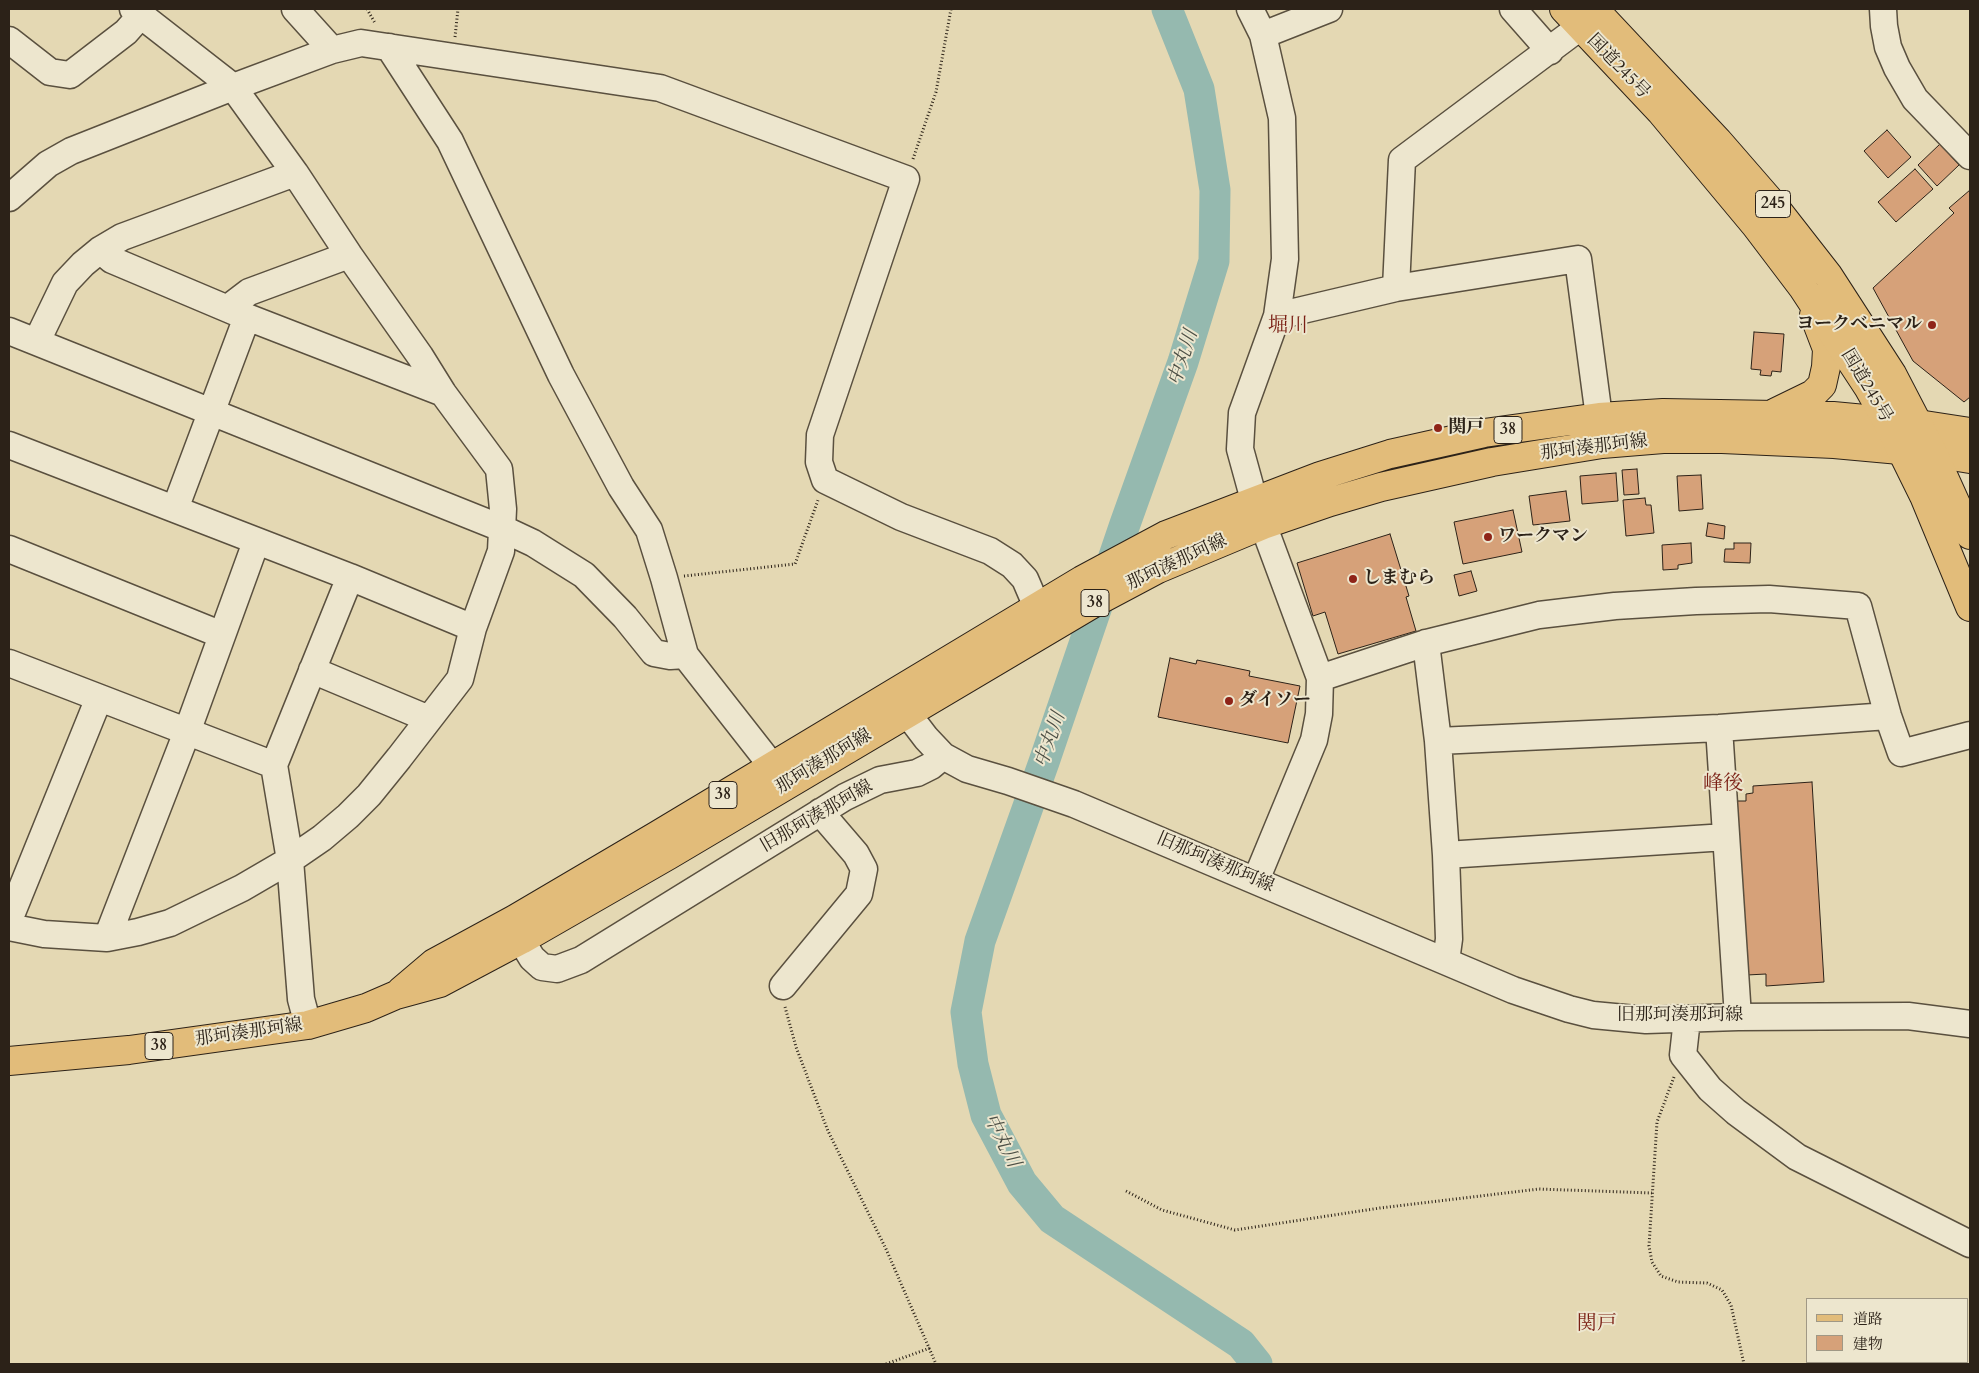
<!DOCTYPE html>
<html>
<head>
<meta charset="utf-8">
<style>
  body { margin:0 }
  #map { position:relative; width:1979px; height:1373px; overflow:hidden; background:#e4d8b3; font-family:Cardo,"Noto Serif JP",serif }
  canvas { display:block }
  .frame { position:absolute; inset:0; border:10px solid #2c2218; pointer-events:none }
  .legend { position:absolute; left:1806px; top:1298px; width:162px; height:65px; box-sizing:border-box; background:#ede6ce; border:1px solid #a09885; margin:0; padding:6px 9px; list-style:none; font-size:15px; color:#2c2218 }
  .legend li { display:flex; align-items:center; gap:10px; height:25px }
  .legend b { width:25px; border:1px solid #a09885 }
</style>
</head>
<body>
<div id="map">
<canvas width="1979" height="1373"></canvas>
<div class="frame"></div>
<ul class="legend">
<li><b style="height:6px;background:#e2bc7a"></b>道路</li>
<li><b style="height:14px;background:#d6a179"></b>建物</li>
</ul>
</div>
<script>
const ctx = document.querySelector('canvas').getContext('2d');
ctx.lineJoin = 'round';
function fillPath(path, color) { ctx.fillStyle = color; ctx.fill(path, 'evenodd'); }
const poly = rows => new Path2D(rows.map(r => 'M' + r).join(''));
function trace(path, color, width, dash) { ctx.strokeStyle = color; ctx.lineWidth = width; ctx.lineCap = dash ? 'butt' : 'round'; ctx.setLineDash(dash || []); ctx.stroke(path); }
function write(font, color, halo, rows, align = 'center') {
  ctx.font = font + ' Cardo,"Noto Serif JP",serif'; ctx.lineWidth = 4; ctx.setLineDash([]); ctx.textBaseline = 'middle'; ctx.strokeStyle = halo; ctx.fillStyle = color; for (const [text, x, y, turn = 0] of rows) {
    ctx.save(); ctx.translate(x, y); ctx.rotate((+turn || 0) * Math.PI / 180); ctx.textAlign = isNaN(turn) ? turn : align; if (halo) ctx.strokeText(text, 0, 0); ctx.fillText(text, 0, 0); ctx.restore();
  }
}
const water = poly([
  [1159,9,1174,9,1205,89,1193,90,1159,9]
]);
fillPath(water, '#95b9af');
trace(water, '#6b7d73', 1);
trace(poly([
  [1167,9,1199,89,1215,190,1214,261,1183,362,1125,524,1044,762,980,941,966,1012,973,1064,986,1115,1022,1183,1052,1219,1241,1344,1257,1364]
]), '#95b9af', 31);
const building = poly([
  [1887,130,1911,157,1888,178,1864,151,1887,130],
  [1940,144,1959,165,1937,186,1918,165,1940,144],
  [1915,169,1933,189,1896,222,1878,202,1915,169],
  [1970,190,1970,397,1964,402,1913,361,1873,288,1954,213,1949,208,1970,190],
  [1754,332,1784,334,1781,372,1772,371,1771,376,1760,375,1761,370,1751,369,1754,332],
  [1637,469,1639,494,1624,495,1622,470,1637,469],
  [1616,473,1618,501,1582,504,1580,476,1616,473],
  [1701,475,1703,509,1679,511,1677,476,1701,475],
  [1566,491,1570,521,1533,525,1529,496,1566,491],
  [1645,498,1646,505,1651,505,1654,533,1626,536,1623,500,1645,498],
  [1513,510,1522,552,1463,564,1454,522,1513,510],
  [1708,523,1725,526,1724,539,1706,536,1708,523],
  [1390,534,1409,596,1406,597,1416,631,1338,654,1325,612,1313,616,1297,563,1390,534],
  [1691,543,1692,563,1678,565,1678,569,1663,570,1662,545,1691,543],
  [1734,543,1751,543,1750,563,1724,562,1725,549,1734,549,1734,543],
  [1471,571,1477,591,1459,596,1454,575,1471,571],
  [1170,658,1196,664,1197,660,1250,671,1249,676,1300,686,1288,743,1158,717,1170,658],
  [1812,782,1824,982,1766,986,1766,974,1747,975,1736,801,1746,801,1746,794,1753,793,1753,786,1812,782]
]);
fillPath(building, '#d6a179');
trace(building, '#2c2218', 1);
const minor = poly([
  [295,9,332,50],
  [1250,9,1263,35,1282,118,1285,259,1277,316,1242,413,1240,449,1254,500,1320,678,1319,714,1314,740,1256,880],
  [1513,9,1550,51],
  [1883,9,1884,26,1888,47,1897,68,1915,99,1970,156],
  [1263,35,1329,9],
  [9,40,50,72,70,75,126,32,141,15],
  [389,47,450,141,561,375,621,487,649,530,664,578,685,655,772,766],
  [9,198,48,164,71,151,233,87,332,50,361,43,660,88,906,179,820,435,819,462,825,480,901,517,990,551,1012,565,1025,579,1037,607],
  [100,250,112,260,247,317,443,393],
  [1396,288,1402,160,1580,27],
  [228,308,249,292,349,255],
  [1277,316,1396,288,1578,259,1599,417],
  [9,331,501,528,533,543,584,575,625,617,654,653,670,656,685,655],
  [37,341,65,283,83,264,100,250,122,237,295,173],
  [9,445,350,577,473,628],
  [175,509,247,317],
  [9,549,222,635],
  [1426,643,1438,741,1446,855,1449,939,1446,961],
  [9,663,274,765],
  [312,670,429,719],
  [1320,678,1426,643,1539,615,1615,606,1696,601,1769,599,1858,606,1888,716,1901,753,1970,735],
  [907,713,926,738,943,756,967,769,1008,781,1074,804,1513,990,1569,1009,1593,1015,1646,1020,1738,1017,1908,1016,1970,1024],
  [1719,728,1738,1017],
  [1438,741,1719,728,1888,716],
  [1446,855,1726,837],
  [9,920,99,698],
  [9,927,44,934,107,938,138,932,170,923,242,888,290,860,322,838,348,816,369,795,399,758,460,679,473,628,501,551,503,509,499,469,443,393,420,356,349,255,295,173,233,87,133,9],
  [107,938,187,732,256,542],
  [521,940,532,958,542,967,557,969,581,960,845,797,880,780,917,773,931,766,943,756],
  [783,986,859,894,864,869,856,854,820,812],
  [1687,1019,1683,1055,1710,1089,1736,1112,1797,1157,1970,1244],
  [308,1025,301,999,290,860,274,765,350,577]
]);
const major = poly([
  [1776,412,1813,394,1822,385,1826,367,1827,349,1814,315],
  [401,991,434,963,515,919,656,836,1082,580,1166,535,1320,476,1390,454,1484,433,1599,417,1663,413,1833,416,1918,424,1970,432],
  [9,1061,129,1050,308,1025,366,1008,396,995,440,983,521,940,669,855,1094,603,1158,569,1263,525,1330,502,1381,487,1492,462,1602,444,1663,439,1722,439,1834,444,1933,453,1970,459]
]);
const highway = poly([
  [1564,9,1661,112,1756,226,1803,288,1868,387,1887,421,1924,496,1970,607],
  [1594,9,1718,141,1771,202,1828,275,1892,374,1933,453,1970,535]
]);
trace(minor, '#5a503f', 29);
trace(major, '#2c2218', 30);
trace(highway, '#2c2218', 30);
trace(poly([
  [367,9,375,23],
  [455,37,458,9],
  [913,159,936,92,951,9],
  [684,576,795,564,818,500],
  [785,1007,796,1047,828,1131,886,1249,936,1364],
  [1674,1077,1657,1122,1649,1246,1652,1262,1661,1276,1678,1282,1707,1283,1722,1290,1731,1305,1744,1364],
  [1126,1191,1162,1210,1235,1230,1380,1208,1539,1189,1652,1193],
  [886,1364,930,1348]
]), '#2c2218', 3, [1, 2.5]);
trace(minor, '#ede6ce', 26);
trace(major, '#e2bc7a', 28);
trace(highway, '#e2bc7a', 28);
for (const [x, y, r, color] of [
  [1932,325,5,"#8f2418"],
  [1438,428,5,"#8f2418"],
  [1488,537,5,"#8f2418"],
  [1353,579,5,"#8f2418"],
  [1229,701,5,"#8f2418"]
]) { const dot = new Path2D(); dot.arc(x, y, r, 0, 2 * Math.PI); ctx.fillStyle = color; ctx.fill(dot); trace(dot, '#ede6ce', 2); }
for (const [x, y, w] of [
  [1773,204,35],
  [1508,430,28],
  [1095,603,28],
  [723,795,28],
  [159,1046,28]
]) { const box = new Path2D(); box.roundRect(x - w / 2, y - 13.5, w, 27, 4); ctx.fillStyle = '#ede6ce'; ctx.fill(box); trace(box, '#2c2218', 1); }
write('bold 16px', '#2c2218', null, [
  ["245",1773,204],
  ["38",1508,430],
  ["38",1095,603],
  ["38",723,795],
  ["38",159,1046]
]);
write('18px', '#2c2218', '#ede6ce', [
  ["国道245号",1618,67,46],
  ["国道245号",1866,386,59],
  ["那珂湊那珂線",1594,448,-7],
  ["那珂湊那珂線",1177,563,-25],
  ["那珂湊那珂線",824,762,-31],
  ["旧那珂湊那珂線",817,817,-30],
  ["旧那珂湊那珂線",1215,863,23],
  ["旧那珂湊那珂線",1680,1016],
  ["那珂湊那珂線",249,1033,-8]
]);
write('bold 18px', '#2c2218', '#ede6ce', [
  ["ヨークベニマル",1922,325,"right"],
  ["関戸",1448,428],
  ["ワークマン",1498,537],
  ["しまむら",1363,579],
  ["ダイソー",1239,701]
], 'left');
write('italic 19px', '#4c4f45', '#ede6ce', [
  ["中丸川",1184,358,-72],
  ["中丸川",1051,740,-71],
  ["中丸川",1001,1141,63]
]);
write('20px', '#7a1f14', '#ede6ce', [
  ["堀川",1288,326],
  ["峰後",1723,784],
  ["関戸",1597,1324]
]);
</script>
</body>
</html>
